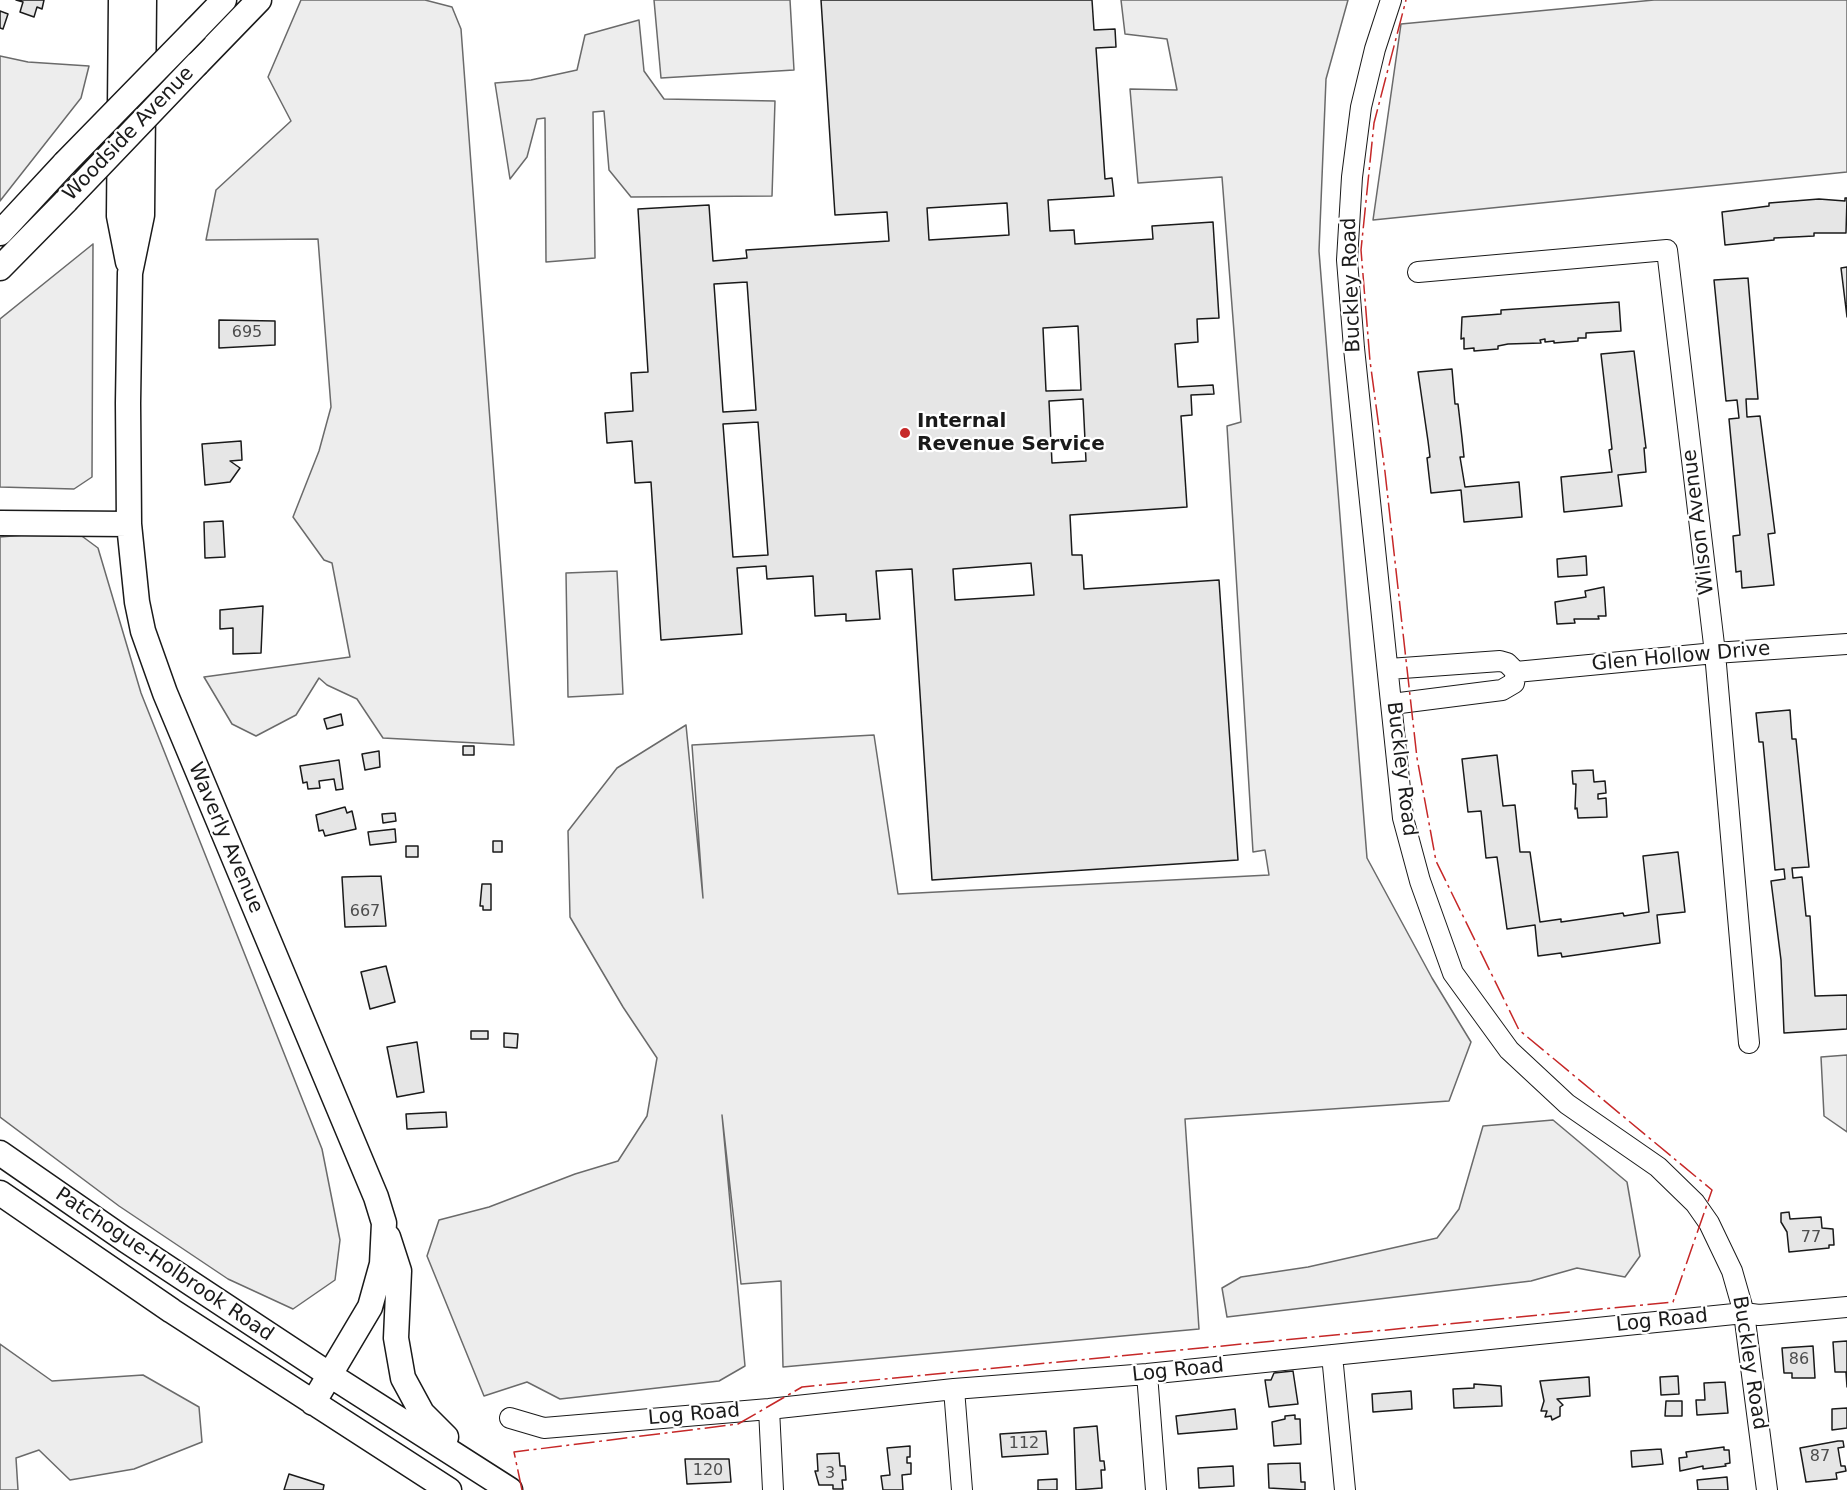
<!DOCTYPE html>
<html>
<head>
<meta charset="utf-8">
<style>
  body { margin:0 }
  canvas { display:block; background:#fff }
</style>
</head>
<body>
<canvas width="1847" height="1490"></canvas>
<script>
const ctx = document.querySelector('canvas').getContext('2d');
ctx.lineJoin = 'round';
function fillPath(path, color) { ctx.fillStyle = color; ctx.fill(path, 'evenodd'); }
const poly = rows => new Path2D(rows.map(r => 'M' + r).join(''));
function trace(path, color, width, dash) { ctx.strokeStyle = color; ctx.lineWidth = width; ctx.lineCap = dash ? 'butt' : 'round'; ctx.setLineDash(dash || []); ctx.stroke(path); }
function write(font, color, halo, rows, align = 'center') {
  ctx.font = font + ' "DejaVu Sans",sans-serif'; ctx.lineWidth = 4.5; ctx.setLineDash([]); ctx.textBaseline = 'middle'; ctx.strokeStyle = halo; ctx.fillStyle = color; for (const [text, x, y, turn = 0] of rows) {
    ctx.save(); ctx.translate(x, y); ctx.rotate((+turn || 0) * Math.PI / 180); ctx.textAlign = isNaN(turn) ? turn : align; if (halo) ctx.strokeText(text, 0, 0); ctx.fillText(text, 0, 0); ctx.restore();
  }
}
const built = poly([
  [301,0,425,0,452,7,461,29,514,745,383,738,357,699,327,685,319,678,296,715,256,736,232,724,204,677,350,657,332,563,324,560,293,517,319,451,331,407,318,239,206,240,216,190,291,121,268,77,301,0],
  [654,0,790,0,794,70,661,78,654,0],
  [1121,0,1348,0,1326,79,1319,251,1367,858,1432,978,1471,1042,1449,1101,1185,1119,1199,1329,783,1367,781,1281,741,1284,722,1115,745,1366,719,1381,560,1399,527,1382,484,1396,427,1256,439,1220,489,1207,575,1174,618,1161,647,1116,657,1058,623,1007,570,917,568,831,617,768,686,725,703,898,692,745,874,735,898,894,1269,875,1265,850,1253,852,1227,426,1241,422,1222,177,1138,183,1130,89,1177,90,1167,39,1125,34,1121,0],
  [1654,0,1847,0,1847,172,1373,220,1401,24,1654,0],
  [639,20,644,71,664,99,775,101,772,196,631,197,609,170,604,111,593,112,595,258,546,262,545,118,537,119,527,157,510,179,495,83,531,80,577,70,585,35,639,20],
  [0,56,28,62,89,66,81,98,0,201,0,56],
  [93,244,92,477,74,489,0,487,0,319,93,244],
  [75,531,98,548,141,693,322,1149,340,1240,335,1280,293,1309,228,1279,119,1206,0,1117,0,537,75,531],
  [617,571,623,694,568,697,566,573,617,571],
  [1847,1055,1847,1132,1824,1116,1821,1057,1847,1055],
  [1553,1120,1627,1182,1640,1256,1625,1277,1577,1268,1531,1281,1227,1317,1222,1288,1241,1277,1308,1267,1437,1238,1459,1209,1483,1126,1553,1120],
  [0,1344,52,1381,143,1375,199,1407,202,1442,134,1469,70,1480,39,1450,16,1458,18,1490,0,1490,0,1344]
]);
fillPath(built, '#ededed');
trace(built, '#6a6a6a', 1.5);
const building = poly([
  [16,0,44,0,42,9,37,7,34,17,20,12,23,2,16,0],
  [821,0,1092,0,1094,30,1115,29,1116,47,1096,48,1105,179,1112,178,1114,196,1048,200,1050,231,1074,230,1075,244,1153,239,1152,226,1213,222,1219,318,1197,319,1198,342,1175,344,1178,387,1213,385,1214,394,1191,395,1192,415,1181,416,1187,507,1070,515,1072,555,1082,555,1084,589,1219,580,1238,860,932,880,912,569,876,571,880,619,846,621,846,614,815,616,813,576,767,579,766,566,737,568,742,634,661,640,651,482,635,483,632,441,607,443,605,413,633,411,631,373,648,372,638,209,709,205,713,261,747,258,746,250,889,241,887,212,835,215,821,0],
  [1007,203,1009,235,929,240,927,208,1007,203],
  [747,282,756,410,723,412,714,284,747,282],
  [1078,326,1081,390,1046,391,1043,328,1078,326],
  [1083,399,1086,461,1052,463,1049,401,1083,399],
  [758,422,768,555,733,557,723,424,758,422],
  [1031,563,1034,595,955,600,953,569,1031,563],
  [0,11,8,14,3,29,0,28,0,11],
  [1845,198,1847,198,1846,233,1814,233,1814,236,1774,238,1774,240,1725,245,1722,212,1769,206,1769,203,1819,199,1845,201,1845,198],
  [1847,267,1847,317,1841,268,1847,267],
  [1748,278,1758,399,1746,399,1747,417,1760,416,1775,533,1768,534,1774,585,1742,588,1741,571,1736,572,1733,536,1740,535,1729,419,1739,418,1737,400,1726,401,1714,280,1748,278],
  [1619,302,1621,331,1586,333,1586,338,1578,338,1578,341,1554,343,1554,341,1545,342,1545,339,1540,340,1541,343,1508,344,1498,346,1498,349,1474,351,1474,348,1464,349,1464,338,1461,339,1462,317,1501,314,1501,310,1619,302],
  [219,320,275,321,275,345,219,348,219,320],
  [1634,351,1646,448,1644,448,1646,472,1618,475,1622,506,1564,512,1561,477,1612,472,1609,450,1612,449,1601,354,1634,351],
  [1452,369,1455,404,1458,404,1462,438,1464,457,1460,457,1465,487,1519,482,1522,517,1464,522,1461,490,1431,493,1427,458,1430,457,1428,441,1418,372,1452,369],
  [241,441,242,460,230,461,240,468,230,482,205,485,202,444,241,441],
  [223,521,225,557,205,558,204,522,223,521],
  [1586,556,1587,575,1558,577,1557,559,1586,556],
  [1604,587,1606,616,1598,616,1599,619,1574,619,1575,623,1557,624,1555,602,1586,597,1585,591,1604,587],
  [263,606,261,653,233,654,233,628,220,629,220,610,263,606],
  [1790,710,1792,739,1796,739,1809,867,1792,868,1793,878,1802,877,1806,916,1810,916,1815,996,1847,995,1847,1029,1784,1033,1781,960,1771,881,1785,879,1784,869,1775,870,1763,742,1759,742,1756,713,1790,710],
  [341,714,343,725,327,729,324,719,341,714],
  [463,746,474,746,474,755,463,755,463,746],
  [379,751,380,767,365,770,362,754,379,751],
  [1497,755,1503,806,1515,805,1520,852,1530,852,1540,922,1561,919,1561,922,1623,913,1624,916,1649,912,1643,856,1678,852,1685,912,1657,915,1660,943,1562,957,1561,953,1538,956,1535,925,1507,929,1497,857,1486,858,1481,811,1468,812,1462,759,1497,755],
  [339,760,343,789,336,790,334,779,319,781,320,788,308,789,307,782,303,783,300,766,339,760],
  [1593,770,1594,782,1605,781,1606,793,1598,794,1598,799,1606,798,1607,817,1578,818,1577,808,1575,809,1576,784,1573,784,1572,771,1593,770],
  [345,807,347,813,352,811,356,829,325,836,323,830,319,831,316,815,345,807],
  [395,813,396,821,383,823,382,814,395,813],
  [395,829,396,842,370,845,368,832,395,829],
  [493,841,502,841,502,852,493,852,493,841],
  [406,846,418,846,418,857,406,857,406,846],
  [381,876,386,926,345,927,342,877,381,876],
  [482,884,491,884,491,910,483,910,483,906,480,906,482,884],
  [386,966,395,1002,370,1009,361,972,386,966],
  [471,1031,488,1031,488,1039,471,1039,471,1031],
  [504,1033,518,1034,517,1048,504,1047,504,1033],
  [417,1042,424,1092,397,1097,387,1047,417,1042],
  [446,1112,447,1127,407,1129,406,1114,446,1112],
  [1789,1212,1790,1219,1821,1217,1822,1228,1833,1229,1834,1245,1829,1245,1829,1248,1789,1252,1787,1232,1781,1222,1781,1213,1789,1212],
  [1847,1341,1847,1387,1846,1372,1835,1372,1833,1342,1847,1341],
  [1813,1346,1815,1378,1792,1378,1792,1373,1784,1373,1782,1348,1813,1346],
  [1293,1371,1298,1404,1269,1407,1265,1380,1271,1380,1274,1373,1293,1371],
  [1678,1376,1679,1394,1661,1395,1660,1377,1678,1376],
  [1589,1377,1590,1396,1557,1399,1563,1405,1560,1407,1560,1416,1552,1420,1551,1416,1545,1417,1547,1411,1541,1411,1544,1401,1540,1381,1589,1377],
  [1725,1382,1728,1413,1697,1415,1696,1400,1705,1400,1704,1383,1725,1382],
  [1474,1384,1501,1386,1502,1406,1454,1408,1453,1389,1474,1388,1474,1384],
  [1411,1391,1412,1409,1373,1412,1372,1394,1411,1391],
  [1666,1401,1682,1401,1682,1416,1665,1416,1666,1401],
  [1847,1408,1847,1428,1832,1430,1832,1409,1847,1408],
  [1235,1409,1237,1429,1178,1434,1176,1416,1235,1409],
  [1295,1415,1295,1419,1300,1419,1301,1444,1274,1446,1272,1422,1285,1419,1285,1416,1295,1415],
  [1097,1426,1100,1461,1104,1461,1105,1470,1101,1470,1102,1488,1076,1490,1074,1428,1097,1426],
  [1046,1431,1048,1454,1002,1457,1000,1434,1046,1431],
  [1838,1441,1843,1441,1844,1447,1838,1448,1841,1466,1845,1466,1846,1471,1836,1473,1837,1479,1806,1482,1800,1448,1838,1441],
  [910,1446,910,1457,907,1457,907,1463,911,1463,911,1474,902,1475,903,1490,883,1490,881,1476,890,1475,887,1448,910,1446],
  [1724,1447,1724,1450,1729,1450,1730,1463,1725,1464,1726,1466,1703,1469,1703,1466,1680,1471,1679,1458,1687,1457,1686,1452,1724,1447],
  [1661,1449,1663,1464,1632,1467,1631,1451,1661,1449],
  [839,1453,840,1466,845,1466,846,1480,842,1480,843,1489,833,1489,833,1485,819,1485,815,1471,818,1471,817,1454,839,1453],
  [685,1459,729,1459,731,1482,687,1484,685,1459],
  [1300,1463,1301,1482,1305,1482,1305,1490,1269,1488,1268,1464,1300,1463],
  [1233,1466,1234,1486,1199,1488,1198,1468,1233,1466],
  [289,1474,324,1485,323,1490,284,1490,289,1474],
  [1727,1477,1728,1490,1698,1490,1697,1480,1727,1477],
  [1057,1479,1057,1490,1038,1490,1038,1480,1057,1479]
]);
fillPath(building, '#e6e6e6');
trace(building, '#1a1a1a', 1.5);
const minor = poly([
  [1391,0,1375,49,1361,107,1352,177,1347,260,1354,348,1403,818,1420,881,1453,973,1509,1050,1567,1104,1658,1167,1695,1203,1709,1223,1732,1271,1744,1313,1767,1490],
  [1418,272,1667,250,1715,653,1749,1043],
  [1389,669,1500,661,1507,663,1516,672,1514,683,1502,690,1392,704],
  [1516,672,1715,653,1847,644],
  [1332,1355,1345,1490],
  [1147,1374,1156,1490],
  [954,1389,962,1490],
  [769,1409,773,1490],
  [510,1418,544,1428,769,1409,954,1389,1147,1374,1744,1313,1759,1315,1847,1307]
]);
const major = poly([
  [121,0,119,216,128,262],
  [144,0,142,215,130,273,128,403,129,524,137,602,143,631,165,693,376,1197,384,1223,382,1264,370,1307,313,1403],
  [196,29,224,0],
  [197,64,259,0],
  [0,233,65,163],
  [0,268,66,201],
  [0,523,129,524],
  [0,1153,124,1239,330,1375,510,1490],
  [0,1193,172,1311,449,1490],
  [388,1237,399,1271,396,1338,403,1378,422,1413,446,1437]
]);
trace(minor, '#1a1a1a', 22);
trace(major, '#1a1a1a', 27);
trace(minor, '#fff', 20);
trace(major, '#fff', 24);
const majorBridge = poly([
  [65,163,196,29],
  [66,201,197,64]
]);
trace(majorBridge, '#1a1a1a', 27, []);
trace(majorBridge, '#fff', 24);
trace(poly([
  [522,1490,514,1452,738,1424,802,1387,1673,1302,1712,1190,1519,1030,1436,861,1417,758,1385,472,1370,361,1361,250,1374,123,1406,0]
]), '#c62828', 1.5, [21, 4.5, 3, 4.5]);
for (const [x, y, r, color] of [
  [905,433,6,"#c62828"]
]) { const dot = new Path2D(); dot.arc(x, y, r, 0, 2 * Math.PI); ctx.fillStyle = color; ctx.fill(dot); trace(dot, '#fff', 2); }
write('16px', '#4d4d4d', null, [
  ["695",247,333],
  ["667",365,912],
  ["77",1811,1238],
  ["86",1799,1360],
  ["112",1024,1444],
  ["87",1820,1457],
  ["120",708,1471],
  ["3",830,1474]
]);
write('20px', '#1a1a1a', '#fff', [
  ["Woodside Avenue",129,134,-46],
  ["Buckley Road",1352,285,-92],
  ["Wilson Avenue",1699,522,-97],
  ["Glen Hollow Drive",1681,657,-5],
  ["Buckley Road",1401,769,83],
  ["Waverly Avenue",225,838,67],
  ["Patchogue-Holbrook Road",164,1265,34],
  ["Log Road",1662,1321,-6],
  ["Buckley Road",1749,1363,81],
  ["Log Road",1178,1371,-6],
  ["Log Road",694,1415,-5]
]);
write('bold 20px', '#1a1a1a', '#fff', [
  ["Internal",917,422],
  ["Revenue Service",917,445]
], 'left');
</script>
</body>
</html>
